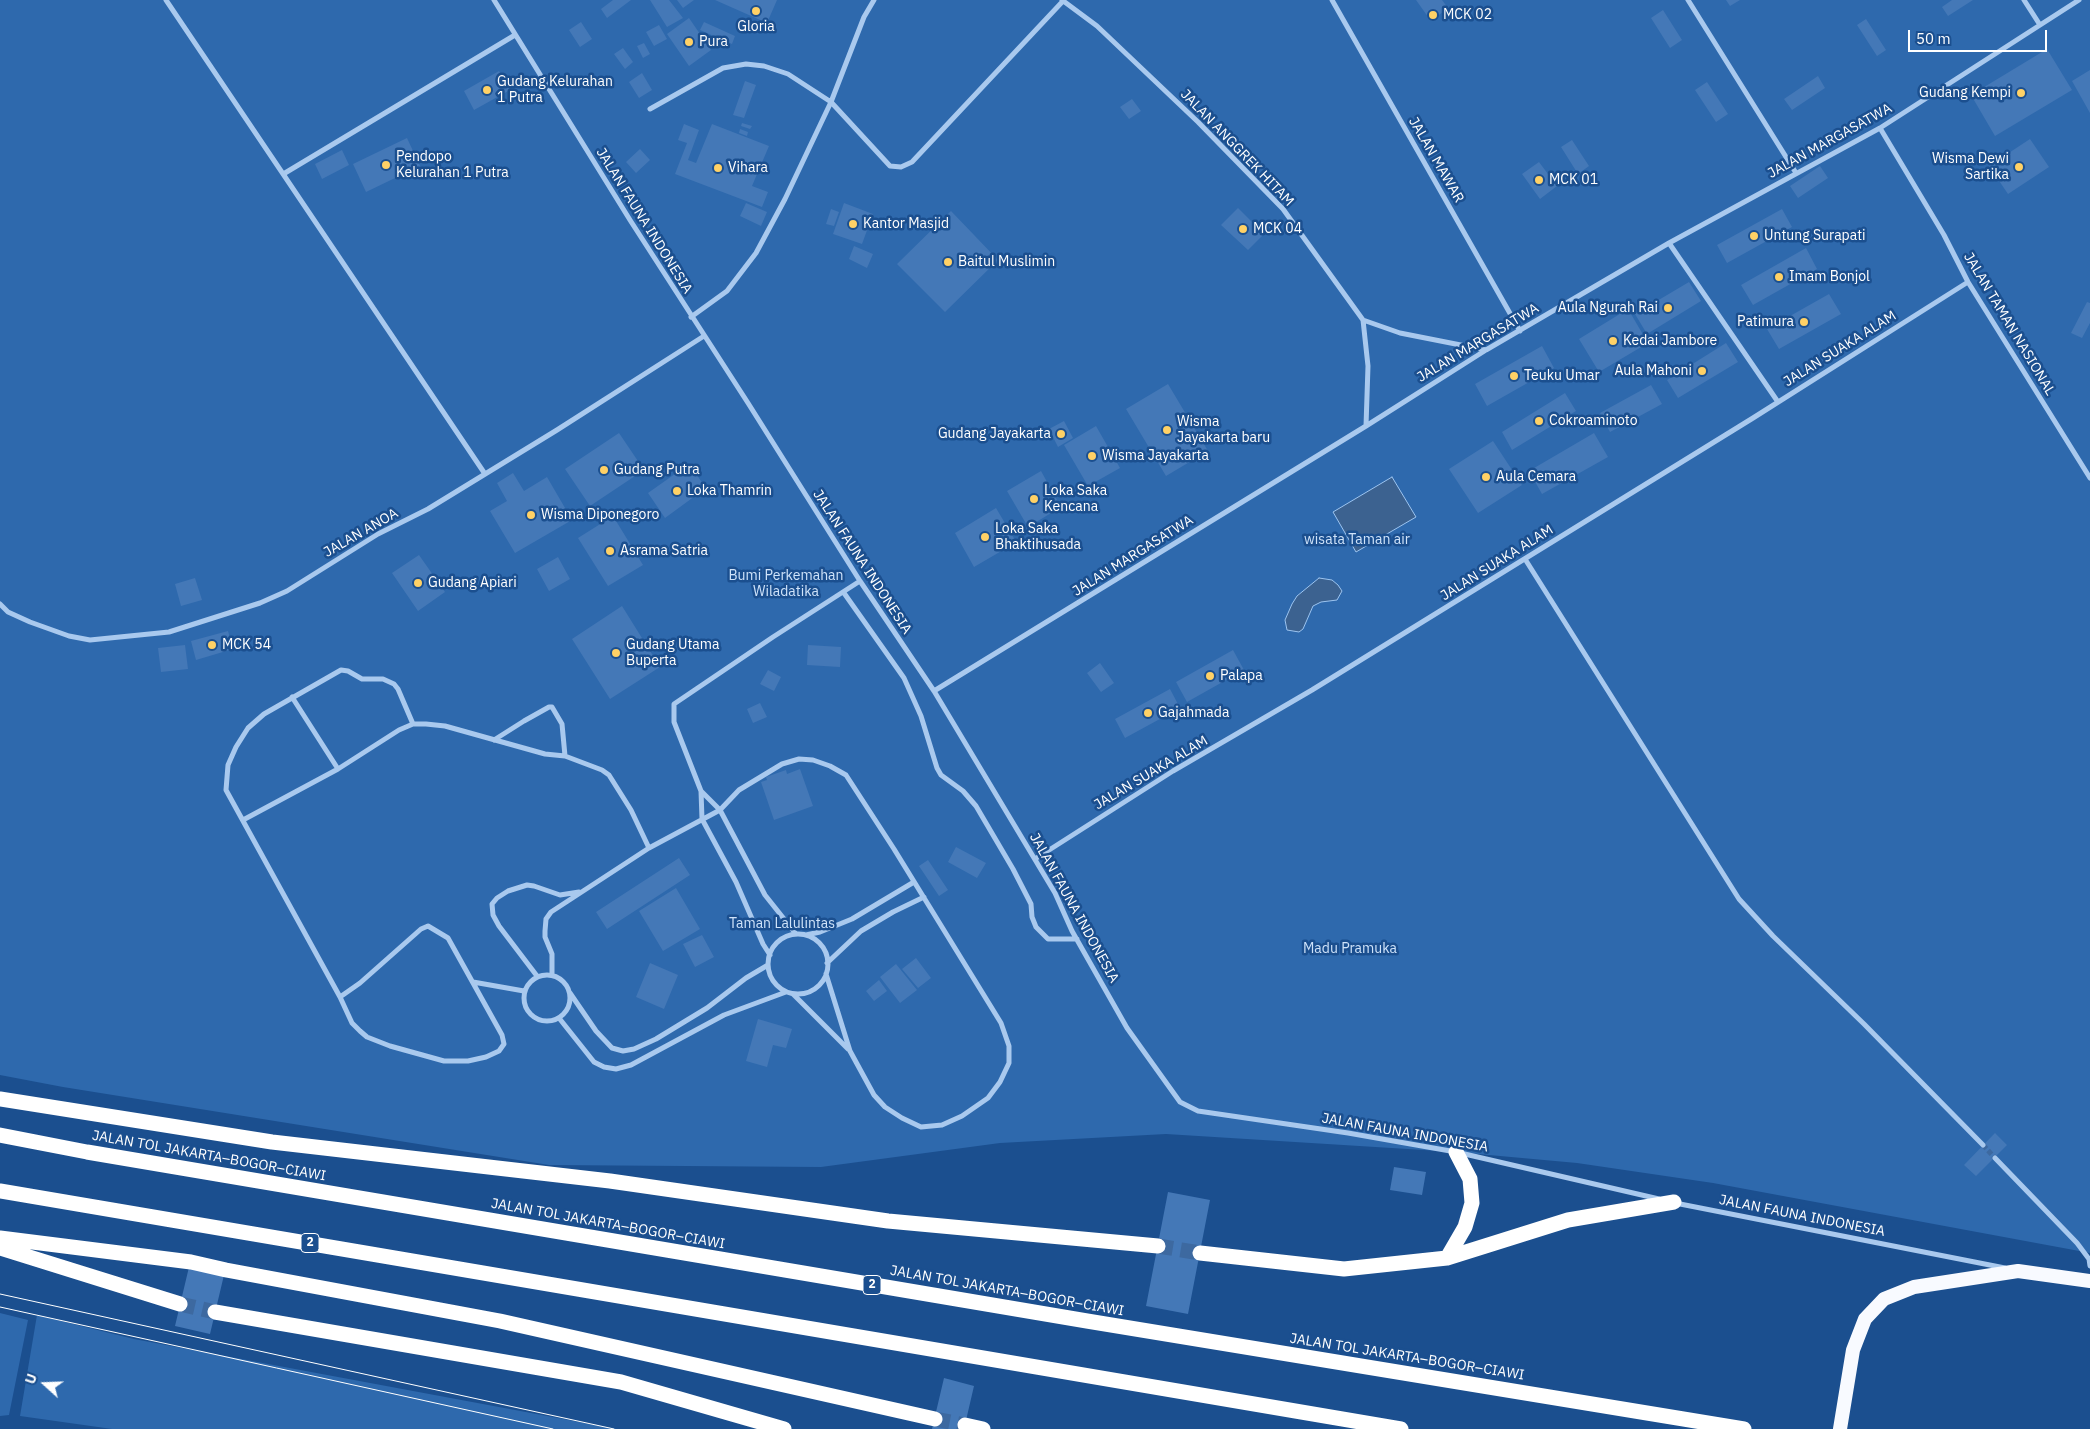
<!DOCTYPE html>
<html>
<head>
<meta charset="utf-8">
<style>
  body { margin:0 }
  #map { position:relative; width:2090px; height:1429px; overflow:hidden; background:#1b4f8f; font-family:"IBM Plex Sans",sans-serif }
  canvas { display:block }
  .north { position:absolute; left:20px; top:1359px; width:50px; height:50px; -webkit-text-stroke:4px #1b4f8f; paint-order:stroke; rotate:290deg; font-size:14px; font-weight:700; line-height:20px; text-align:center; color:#fff }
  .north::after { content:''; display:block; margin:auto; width:18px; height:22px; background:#fff; clip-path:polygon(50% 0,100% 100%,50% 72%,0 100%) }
  .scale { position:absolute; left:1908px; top:30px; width:139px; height:22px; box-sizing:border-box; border:2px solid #fff; border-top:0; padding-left:6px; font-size:15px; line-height:18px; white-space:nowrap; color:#fff; -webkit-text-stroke:4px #1b4f8f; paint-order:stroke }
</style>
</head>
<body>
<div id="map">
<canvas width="2090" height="1429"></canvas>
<div class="north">U</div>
<div class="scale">50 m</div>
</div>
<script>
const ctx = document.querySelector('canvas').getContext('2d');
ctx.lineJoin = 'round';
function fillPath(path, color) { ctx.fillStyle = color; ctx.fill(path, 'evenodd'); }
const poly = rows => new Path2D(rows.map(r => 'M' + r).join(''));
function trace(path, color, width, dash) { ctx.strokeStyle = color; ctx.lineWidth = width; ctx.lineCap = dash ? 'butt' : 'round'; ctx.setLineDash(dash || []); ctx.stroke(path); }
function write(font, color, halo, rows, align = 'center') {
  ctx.font = font + ' "IBM Plex Sans",sans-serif'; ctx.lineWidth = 5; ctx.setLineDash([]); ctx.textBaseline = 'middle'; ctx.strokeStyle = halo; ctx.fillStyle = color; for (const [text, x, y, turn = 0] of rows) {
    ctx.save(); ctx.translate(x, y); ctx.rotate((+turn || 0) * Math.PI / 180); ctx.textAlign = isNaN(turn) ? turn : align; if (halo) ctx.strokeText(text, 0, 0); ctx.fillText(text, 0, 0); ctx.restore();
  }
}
fillPath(poly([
  [0,0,2090,0,2090,1253,1713,1183,1577,1163,1456,1152,1166,1134,1000,1143,821,1167,549,1165,63,1087,0,1075],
  [0,1313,28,1320,9,1415,0,1416],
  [37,1315,134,1339,617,1429,112,1429,20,1416]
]), '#2e69ad');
const water = poly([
  [1392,477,1416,517,1356,552,1333,512,1392,477],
  [1319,578,1332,580,1338,585,1342,591,1337,600,1321,602,1313,606,1303,629,1299,632,1287,630,1285,620,1292,604,1297,596,1319,578]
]);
fillPath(water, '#3c6290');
trace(water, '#9cc4f0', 1);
fillPath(poly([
  [613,0,631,0,607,18,601,9],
  [650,0,669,0,683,18,667,27],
  [677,0,694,0,683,8],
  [715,0,777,0,767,23],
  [1416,0,1442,0,1448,8,1431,21],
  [1726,0,1740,0,1730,6],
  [1952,0,1973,0,1948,16,1942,7],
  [1663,10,1682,40,1670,48,1651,18],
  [689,18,711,50,689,66,667,34],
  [1866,19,1886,50,1877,56,1857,25],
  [581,22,592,39,580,47,569,30],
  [704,22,735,36,732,44,700,30],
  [659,25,667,39,654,46,646,32],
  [644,43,650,54,643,58,637,46],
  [623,48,633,62,625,69,614,54],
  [2047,49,2072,90,1995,136,1971,95],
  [2090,70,2090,113,2072,81],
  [499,71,510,90,474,110,464,91],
  [642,73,652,90,639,98,629,82],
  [1818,76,1825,88,1792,110,1784,99],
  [745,81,756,85,744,118,733,115],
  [1707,82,1728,114,1716,122,1695,90],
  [1132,99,1141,111,1129,119,1120,107],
  [742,123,752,126,750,129,741,126],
  [684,124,699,130,688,160,696,163,712,124,769,146,752,186,768,192,762,207,675,174,687,143,678,140],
  [740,129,748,132,747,136,739,133],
  [407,138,420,166,366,192,353,164],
  [2030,139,2049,167,2008,194,1989,166],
  [1572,140,1589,166,1578,174,1561,147],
  [640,149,650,160,636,173,626,162],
  [342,150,349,165,322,179,315,164],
  [1539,162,1557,186,1540,199,1522,174],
  [1820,166,1828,178,1798,198,1790,186],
  [746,203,767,212,761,226,740,216],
  [844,203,873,214,862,244,833,234],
  [1238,208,1264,234,1248,250,1221,225],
  [831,209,839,212,834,226,826,224],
  [1782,209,1792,227,1727,263,1717,245],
  [951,211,998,260,945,312,897,264],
  [854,246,873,254,867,268,849,259],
  [1806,248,1817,269,1753,305,1741,285],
  [1689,282,1701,301,1647,334,1635,314],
  [1829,294,1841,314,1779,349,1767,329],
  [2087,302,2090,303,2090,323,2082,338,2071,333],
  [1628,309,1648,343,1599,372,1579,339],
  [1726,343,1738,362,1678,398,1667,380],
  [1542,346,1554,368,1487,406,1475,384],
  [1168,384,1208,451,1166,476,1126,409],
  [1651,385,1662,404,1610,432,1600,413],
  [1565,393,1576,411,1512,450,1502,432],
  [1064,421,1073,438,1058,447,1049,429],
  [1096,426,1120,468,1088,486,1064,445],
  [619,433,644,470,590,506,565,469],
  [1594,433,1608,457,1542,494,1529,471],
  [1493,441,1522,485,1478,513,1449,469],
  [689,464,706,488,665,518,648,493],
  [1041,471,1061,507,1028,527,1007,491],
  [513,473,524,491,547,477,572,520,515,553,490,511,507,501,497,483],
  [996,508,1015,540,1009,544,1010,546,974,567,955,533],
  [613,516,643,565,608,586,578,538],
  [419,555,445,592,418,611,392,573],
  [558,557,570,579,549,591,537,569],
  [195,578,202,600,181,606,175,584],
  [622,606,660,667,610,699,572,639],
  [228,631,233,649,196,660,191,641],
  [185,645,188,669,161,672,158,648],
  [808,645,841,647,840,667,807,665],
  [1233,650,1244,670,1187,702,1176,682],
  [1100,663,1114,683,1101,692,1087,673],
  [768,670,781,677,774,691,760,684],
  [1170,689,1180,708,1125,738,1115,719],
  [760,703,767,717,753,723,747,709],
  [800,769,813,806,774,820,761,782,767,780,766,777,786,770,787,774],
  [956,847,986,863,977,878,948,862],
  [679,858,690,875,607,929,596,912],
  [928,860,948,890,939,896,919,866],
  [676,888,700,929,663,951,639,911],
  [702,935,714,957,695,967,683,944],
  [916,958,931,978,918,988,902,969],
  [650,963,678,975,664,1009,636,997],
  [896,964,917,990,900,1003,880,977],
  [879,980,887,991,874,1001,866,991],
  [758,1019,792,1029,786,1048,773,1045,767,1067,746,1061],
  [1995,1133,2007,1145,1976,1176,1964,1165],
  [1394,1167,1426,1172,1422,1195,1390,1190],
  [1168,1192,1210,1200,1188,1314,1146,1306],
  [189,1267,224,1275,210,1334,175,1326],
  [944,1378,974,1386,964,1429,932,1429]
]), '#4478b7');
trace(poly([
  [1983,1145,1995,1158]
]), '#3d69a0', 5, [5, 2.5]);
trace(poly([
  [1158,1246,1200,1253],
  [180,1304,215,1312],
  [935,1419,965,1425]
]), '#3d69a0', 15, [15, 8]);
trace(poly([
  [166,0,485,474],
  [494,0,630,220,748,403,860,581,934,691,1055,893,1072,931,1127,1028,1180,1102,1198,1111,1348,1133,1456,1152,1659,1199],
  [1062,0,1097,26,1198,122,1283,209,1363,320,1368,366,1366,426],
  [1332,0,1520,331],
  [1688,0,1796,173],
  [2024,0,2040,25],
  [650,109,723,68,746,64,764,66,788,74,831,102,890,166,901,167,912,162,1063,1],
  [1880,128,1944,235,1968,282,2090,478],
  [285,173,515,35],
  [1669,243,1778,402],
  [691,317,727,291,756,253,785,199,831,102,864,17,874,0],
  [1363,320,1400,333,1486,350],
  [1525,559,1739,899,1773,936,1864,1024,1983,1145],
  [844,593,904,678,921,716,937,768,941,775,963,791,976,806,1013,869,1031,904,1032,917,1036,927,1048,939,1077,939],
  [0,604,8,612,30,622,69,636,90,640,169,632,260,603,287,591,378,534,428,509,557,430,704,336],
  [934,691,1366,426,1486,350,1669,243,1880,128,2079,0],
  [292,697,338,769],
  [494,740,524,721,549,707,552,707,562,724,565,756],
  [701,791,720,810,765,895,796,934],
  [243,820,338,769,399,730,413,724,426,724,445,726,545,754,565,756,602,770,609,775,631,810,649,848],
  [1035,859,1173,771,1312,690,1753,418,1968,282],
  '768 964a30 30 0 1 1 60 0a30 30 0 1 1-60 0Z',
  [806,935,820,932,852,919,914,882],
  [770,955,763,944,736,882,702,819,701,791,674,722,674,704,773,637,860,581],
  [827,963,861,931,893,912,924,897],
  '524 998a23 23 0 1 1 46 0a23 23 0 1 1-46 0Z',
  [552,975,552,954,545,937,545,931,546,919,551,912,649,848,720,810,739,790,782,764,799,759,813,760,830,766,846,775,894,849,1001,1023,1009,1046,1009,1063,1000,1082,988,1098,962,1116,942,1125,921,1127,902,1118,885,1107,874,1095,850,1051,826,974],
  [537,976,499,926,493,915,492,904,497,898,508,891,527,885,534,886,560,895,579,892],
  [473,982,524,991],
  [570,993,596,1031,612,1048,623,1051,634,1049,656,1039,707,1008,746,978,768,965],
  [793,994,848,1049],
  [340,997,360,983,421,929,428,926,448,938,502,1035,504,1044,499,1051,486,1057,468,1061,444,1061,390,1046,367,1037,360,1031,352,1023,340,997,226,790,228,765,236,747,248,728,264,714,341,670,348,671,362,679,383,679,394,684,398,689,413,724],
  [559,1018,594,1062,604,1067,616,1069,631,1065,724,1015,786,992],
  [1995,1158,2077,1243,2089,1259,2090,1266],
  [1675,1203,2005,1268]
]), '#a9c9ee', 5);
trace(poly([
  [1840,1429,1853,1350,1865,1319,1884,1299,1914,1287,2018,1271,2090,1281]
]), '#f8faff', 14);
trace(poly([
  [0,1099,272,1142,610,1181,888,1221,1158,1246],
  [0,1135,87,1152,1087,1321,1744,1429],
  [0,1191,1401,1429],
  [0,1238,191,1262,226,1270,500,1321,935,1419],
  [0,1248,180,1304],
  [1200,1253,1344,1269,1447,1258,1568,1220,1674,1202],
  [1447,1258,1465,1227,1472,1203,1470,1179,1456,1152],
  [215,1312,621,1382,784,1429],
  [965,1425,983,1429]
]), '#fff', 15);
trace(poly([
  [0,1294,614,1429],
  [0,1307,553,1429]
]), '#fff', 1);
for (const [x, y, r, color] of [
  [756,11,5,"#ffd166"],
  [1433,15,5,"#ffd166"],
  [689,42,5,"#ffd166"],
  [487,90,5,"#ffd166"],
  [2021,93,5,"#ffd166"],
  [386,165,5,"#ffd166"],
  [2019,167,5,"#ffd166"],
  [718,168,5,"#ffd166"],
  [1539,180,5,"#ffd166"],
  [853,224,5,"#ffd166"],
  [1243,229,5,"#ffd166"],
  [1754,236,5,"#ffd166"],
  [948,262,5,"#ffd166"],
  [1779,277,5,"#ffd166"],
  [1668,308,5,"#ffd166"],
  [1804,322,5,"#ffd166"],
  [1613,341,5,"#ffd166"],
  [1702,371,5,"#ffd166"],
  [1514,376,5,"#ffd166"],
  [1539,421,5,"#ffd166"],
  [1167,430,5,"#ffd166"],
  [1061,434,5,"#ffd166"],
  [1092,456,5,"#ffd166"],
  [604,470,5,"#ffd166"],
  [1486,477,5,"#ffd166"],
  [677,491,5,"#ffd166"],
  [1034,499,5,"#ffd166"],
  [531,515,5,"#ffd166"],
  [985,537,5,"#ffd166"],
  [610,551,5,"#ffd166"],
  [418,583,5,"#ffd166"],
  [212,645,5,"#ffd166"],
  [616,653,5,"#ffd166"],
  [1210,676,5,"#ffd166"],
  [1148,713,5,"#ffd166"]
]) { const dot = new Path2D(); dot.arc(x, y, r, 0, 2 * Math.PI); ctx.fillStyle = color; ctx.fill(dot); trace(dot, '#1b4f8f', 2); }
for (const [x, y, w] of [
  [310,1243,18],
  [872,1285,18]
]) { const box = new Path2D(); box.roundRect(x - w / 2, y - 9.5, w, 19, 4); ctx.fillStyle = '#1b4f8f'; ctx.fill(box); trace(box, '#fff', 1); }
write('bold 12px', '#fff', null, [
  ["2",310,1243],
  ["2",872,1285]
]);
write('14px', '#fff', '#1b4f8f', [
  ["MCK 02",1443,15],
  ["Gloria",756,27,"center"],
  ["Pura",699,42],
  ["Gudang Kelurahan",497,82],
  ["1 Putra",497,98],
  ["Gudang Kempi",2011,93,"right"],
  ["Pendopo",396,157],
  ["Kelurahan 1 Putra",396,173],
  ["Wisma Dewi",2009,159,"right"],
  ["Sartika",2009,175,"right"],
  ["Vihara",728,168],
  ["MCK 01",1549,180],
  ["Kantor Masjid",863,224],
  ["MCK 04",1253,229],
  ["Untung Surapati",1764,236],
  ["Baitul Muslimin",958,262],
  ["Imam Bonjol",1789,277],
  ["Aula Ngurah Rai",1658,308,"right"],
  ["Patimura",1794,322,"right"],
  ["Kedai Jambore",1623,341],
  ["Aula Mahoni",1692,371,"right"],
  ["Teuku Umar",1524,376],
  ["Cokroaminoto",1549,421],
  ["Wisma",1177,422],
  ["Jayakarta baru",1177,438],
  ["Gudang Jayakarta",1051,434,"right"],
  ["Wisma Jayakarta",1102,456],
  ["Gudang Putra",614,470],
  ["Aula Cemara",1496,477],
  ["Loka Thamrin",687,491],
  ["Loka Saka",1044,491],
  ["Kencana",1044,507],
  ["Wisma Diponegoro",541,515],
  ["Loka Saka",995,529],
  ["Bhaktihusada",995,545],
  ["Asrama Satria",620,551],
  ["Gudang Apiari",428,583],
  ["MCK 54",222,645],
  ["Gudang Utama",626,645],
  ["Buperta",626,661],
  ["Palapa",1220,676],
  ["Gajahmada",1158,713]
], 'left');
write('14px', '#fff', '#1b4f8f', [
  ["JALAN MARGASATWA",1830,141,-29],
  ["JALAN ANGGREK HITAM",1237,148,46],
  ["JALAN MAWAR",1436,160,60],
  ["JALAN FAUNA INDONESIA",644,221,58],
  ["JALAN TAMAN NASIONAL",2009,324,59],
  ["JALAN MARGASATWA",1478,343,-31],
  ["JALAN SUAKA ALAM",1840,349,-32],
  ["JALAN ANOA",361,533,-30],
  ["JALAN MARGASATWA",1133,556,-32],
  ["JALAN FAUNA INDONESIA",862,562,57],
  ["JALAN SUAKA ALAM",1497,563,-32],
  ["JALAN SUAKA ALAM",1151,773,-31],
  ["JALAN FAUNA INDONESIA",1074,908,61],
  ["JALAN FAUNA INDONESIA",1405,1133,10],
  ["JALAN TOL JAKARTA–BOGOR–CIAWI",209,1156,10],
  ["JALAN FAUNA INDONESIA",1802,1216,11],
  ["JALAN TOL JAKARTA–BOGOR–CIAWI",608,1224,10],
  ["JALAN TOL JAKARTA–BOGOR–CIAWI",1007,1291,10],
  ["JALAN TOL JAKARTA–BOGOR–CIAWI",1407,1357,9]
]);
write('14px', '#cfe3fa', '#1b4f8f', [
  ["wisata Taman air",1357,540],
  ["Bumi Perkemahan",786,576],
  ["Wiladatika",786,592],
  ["Taman Lalulintas",782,924],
  ["Madu Pramuka",1350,949]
]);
</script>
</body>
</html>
